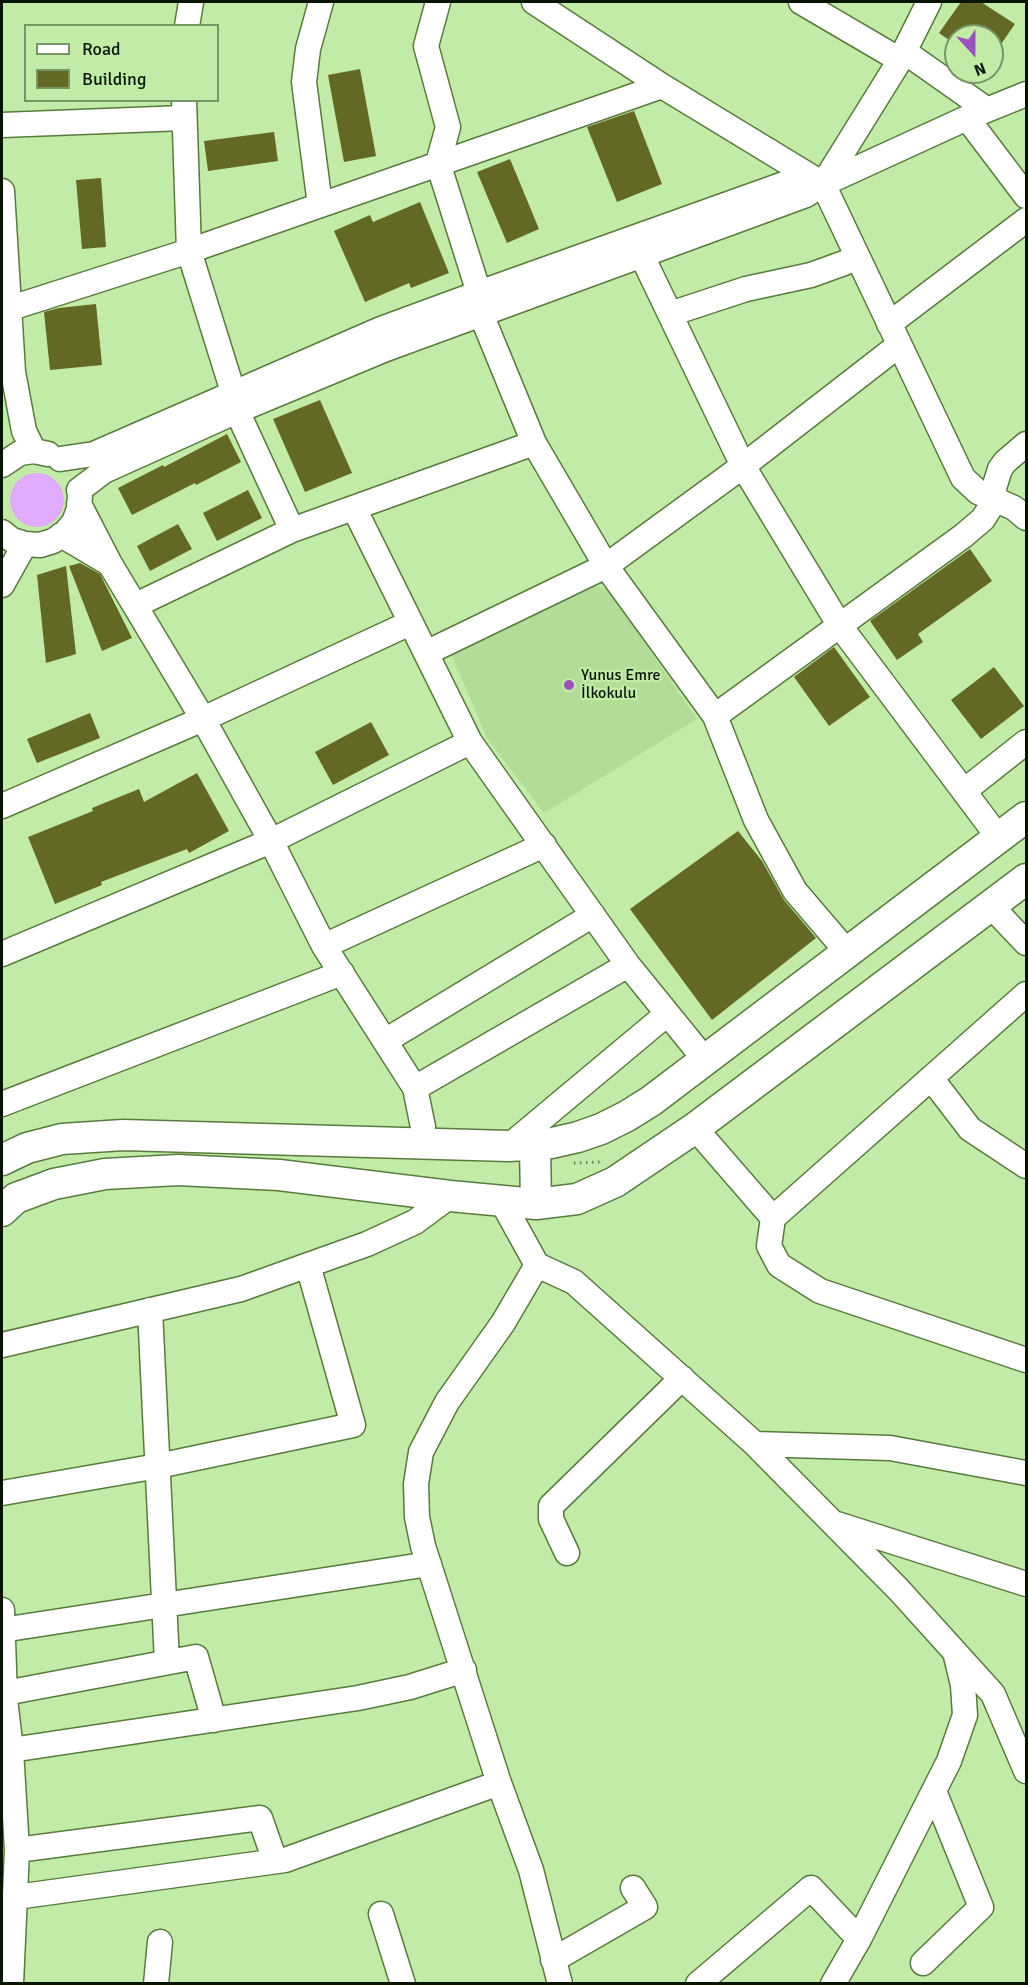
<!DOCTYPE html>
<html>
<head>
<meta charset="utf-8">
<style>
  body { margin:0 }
  #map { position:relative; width:1028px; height:1985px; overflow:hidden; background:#c3eba8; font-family:Signika,sans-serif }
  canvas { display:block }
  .frame { position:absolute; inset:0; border:3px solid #071500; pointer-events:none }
  .legend { position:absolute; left:24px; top:24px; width:195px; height:78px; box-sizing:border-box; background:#c3eba8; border:2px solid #789565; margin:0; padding:8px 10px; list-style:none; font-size:18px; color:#071500 }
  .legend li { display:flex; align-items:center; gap:12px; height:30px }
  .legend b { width:30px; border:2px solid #789565 }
  .north { position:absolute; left:944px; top:24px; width:60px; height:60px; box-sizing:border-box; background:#c3eba8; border:2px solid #789565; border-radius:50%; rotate:159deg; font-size:16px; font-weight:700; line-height:24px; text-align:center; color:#071500 }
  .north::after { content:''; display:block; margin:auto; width:21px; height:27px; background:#9b4fc0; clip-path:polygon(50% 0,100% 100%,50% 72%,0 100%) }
</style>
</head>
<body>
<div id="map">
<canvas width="1028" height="1985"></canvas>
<div class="frame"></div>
<ul class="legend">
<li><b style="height:8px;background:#fff"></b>Road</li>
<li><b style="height:16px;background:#636824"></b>Building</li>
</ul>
<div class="north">N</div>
</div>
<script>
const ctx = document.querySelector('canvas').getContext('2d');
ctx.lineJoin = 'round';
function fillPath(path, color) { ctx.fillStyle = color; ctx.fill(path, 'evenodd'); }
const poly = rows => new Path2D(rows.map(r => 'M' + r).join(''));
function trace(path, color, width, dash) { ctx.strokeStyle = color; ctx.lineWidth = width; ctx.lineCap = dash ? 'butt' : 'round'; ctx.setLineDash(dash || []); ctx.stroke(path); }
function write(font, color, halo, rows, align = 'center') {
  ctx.font = font + ' Signika,sans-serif'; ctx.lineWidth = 4.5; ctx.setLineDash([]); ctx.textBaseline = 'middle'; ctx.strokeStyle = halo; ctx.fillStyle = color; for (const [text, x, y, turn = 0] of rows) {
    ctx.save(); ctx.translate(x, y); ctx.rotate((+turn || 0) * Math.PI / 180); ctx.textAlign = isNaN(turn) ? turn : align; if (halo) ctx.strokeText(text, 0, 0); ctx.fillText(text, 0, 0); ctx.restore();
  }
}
fillPath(poly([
  [587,583,608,590,697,719,544,813,487,738,450,651]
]), '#b3dd96');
fillPath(poly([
  '10 500a27 27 0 1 1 54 0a27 27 0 1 1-54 0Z'
]), '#e1abff');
fillPath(poly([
  [961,2,981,2,1015,24,992,57,992,36,956,36,956,45,939,33],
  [360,69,376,156,344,162,328,75],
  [634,111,662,184,617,202,587,127],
  [274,132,278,161,208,171,204,141],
  [510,159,539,229,507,243,477,172],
  [101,178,106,247,82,249,76,180],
  [420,202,449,273,411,288,409,283,365,302,334,231,370,215,373,222],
  [96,304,102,365,50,370,44,312,59,308],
  [320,400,352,473,305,492,273,419],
  [227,434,241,462,196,485,195,483,132,515,118,488,163,465,164,467],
  [248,490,262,518,217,541,203,513],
  [178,524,192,549,150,571,137,546],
  [970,549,992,581,918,634,923,642,897,660,870,621],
  [80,563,100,574,132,638,102,651,69,566],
  [66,566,76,654,46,663,37,575],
  [834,647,870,697,829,726,794,677],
  [994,667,1024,706,981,739,951,700],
  [90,713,100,738,37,763,27,739],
  [371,722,389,755,333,785,315,752],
  [197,773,229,831,189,853,187,849,101,882,102,885,55,904,28,837,93,811,92,808,139,789,144,802],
  [738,831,762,861,784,900,816,938,712,1020,630,909]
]), '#636824');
const minor = poly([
  [438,2,426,46,448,127,438,163,479,293,481,314,534,443,606,566,715,716,756,820,795,891,848,953],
  [534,2,662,86,823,184,963,478,978,492,1014,508,1026,518],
  [801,2,900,60],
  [187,26,191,2],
  [905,52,986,109],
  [1026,94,967,118,1026,196],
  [184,100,189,251,233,392],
  [2,125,184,118],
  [823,184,900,60,929,2],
  [2,191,13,372,24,431,34,451],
  [320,205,304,82,308,49,321,2],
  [642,256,743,466,840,626,999,838],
  [8,309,189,251,662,86],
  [670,314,746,289,811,275,858,258],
  [889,324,1026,220],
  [237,411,292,530],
  [60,459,94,454,381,329,479,293,798,179,823,184],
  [2,465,20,453,34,451,48,454],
  [79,490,104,471,237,411,386,349,806,195,823,184,967,118],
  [79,504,110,564,203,719,271,841,324,946,415,1088,423,1127,421,1144],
  [354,508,470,742,628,965,706,1061],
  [2,532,12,540,25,544,40,545,53,541,65,533,74,522,79,509,80,495],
  [61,535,110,564],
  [2,585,25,544],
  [136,605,292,530,534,443],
  [426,653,606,566,743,466,899,345],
  [715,716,963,536,983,519,995,500,994,488,1000,469,1005,462,1026,444],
  [964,791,1026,742],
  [2,806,203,719,410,623],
  [991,906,1026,943],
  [324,946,544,845],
  [2,954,271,841,470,742],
  [1026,994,773,1218,769,1246,779,1265,820,1291,1026,1360],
  [385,1041,593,915],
  [931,1078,970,1129,1026,1166],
  [415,1088,628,965],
  [2,1104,342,973],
  [695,1128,773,1218],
  [509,1146,667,1014],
  [501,1200,537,1265,574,1282,755,1444,899,1590,993,1694,1026,1771],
  [537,1265,503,1323,447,1402,421,1452,416,1484,417,1517,423,1546,499,1783,531,1870,560,1984],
  [150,1310,167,1662],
  [2,1345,241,1289,367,1244,415,1222,450,1196],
  [755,1444,890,1448,1026,1473],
  [2,1493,158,1466,353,1425,308,1265],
  [837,1524,1026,1584],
  [567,1553,551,1519,551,1506,682,1378],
  [2,1610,5,1699,11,1750,17,1850,11,1984],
  [2,1630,429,1564],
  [5,1693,196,1657,214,1720],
  [11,1750,358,1698,410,1687,464,1670],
  [17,1850,260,1818,275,1861],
  [16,1897,285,1860,499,1783],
  [381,1914,403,1984],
  [553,1960,645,1907,633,1888],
  [923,1963,981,1907,934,1791],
  [156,1984,160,1942],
  [698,1984,811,1888,859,1939],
  [833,1984,859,1939,949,1761,965,1715,963,1685,956,1656]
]);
const major = poly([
  [535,1144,536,1204],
  [2,1160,27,1148,62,1139,123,1135,509,1146,552,1143,578,1137,601,1129,627,1116,651,1101,1026,817],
  [2,1211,16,1198,54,1184,105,1174,178,1170,279,1175,450,1196,536,1204,577,1199,615,1182,695,1128,1026,879]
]);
trace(minor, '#587b3d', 27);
trace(major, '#587b3d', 33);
trace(poly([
  [574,1163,600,1162]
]), '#6a8659', 3, [1.5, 4.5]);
trace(minor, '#fff', 24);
trace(major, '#fff', 30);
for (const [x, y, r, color] of [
  [569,685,6,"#9b4fc0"]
]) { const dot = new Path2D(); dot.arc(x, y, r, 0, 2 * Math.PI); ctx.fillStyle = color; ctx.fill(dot); trace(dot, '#c3eba8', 2); }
write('16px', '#071500', '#c3eba8', [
  ["Yunus Emre",581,676],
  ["İlkokulu",581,694]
], 'left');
</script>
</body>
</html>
